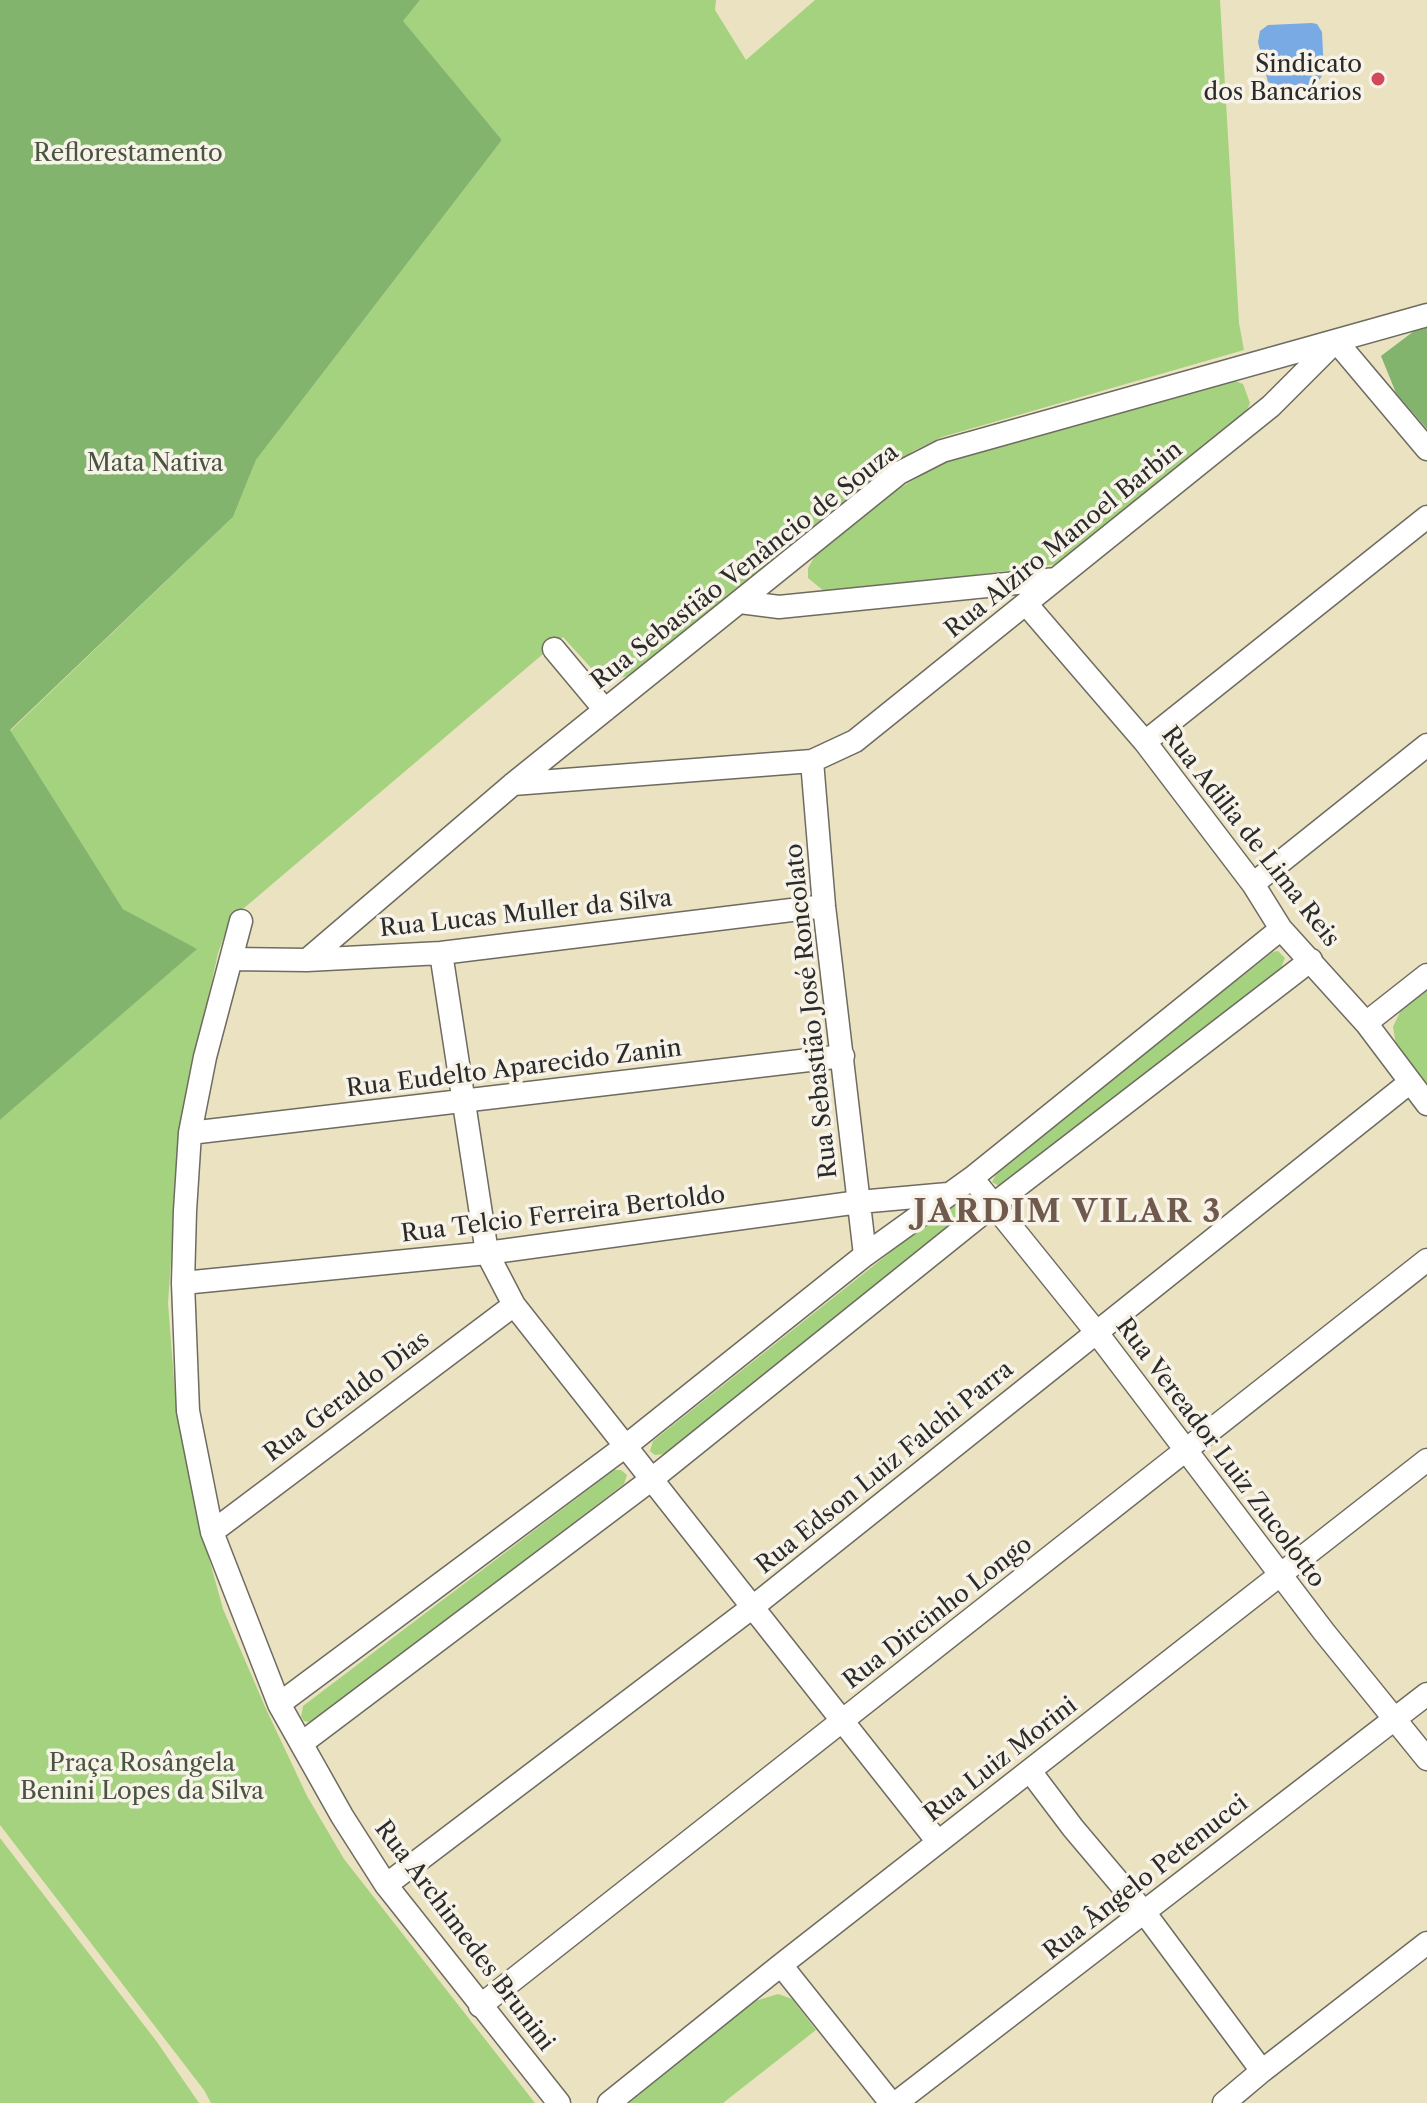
<!DOCTYPE html>
<html>
<head>
<meta charset="utf-8">
<style>
  body { margin:0 }
  canvas { display:block; background:#ebe2c1 }
</style>
</head>
<body>
<canvas width="1427" height="2103"></canvas>
<script>
const ctx = document.querySelector('canvas').getContext('2d');
ctx.lineJoin = 'round';
function fillPath(path, color) { ctx.fillStyle = color; ctx.fill(path, 'evenodd'); }
const poly = rows => new Path2D(rows.map(r => 'M' + r).join(''));
function trace(path, color, width, dash) { ctx.strokeStyle = color; ctx.lineWidth = width; ctx.lineCap = dash ? 'butt' : 'round'; ctx.setLineDash(dash || []); ctx.stroke(path); }
function write(font, color, halo, rows, align = 'center') {
  ctx.font = font + ' "Libre Caslon Text",serif'; ctx.lineWidth = 7; ctx.setLineDash([]); ctx.textBaseline = 'middle'; ctx.strokeStyle = halo; ctx.fillStyle = color; for (const [text, x, y, turn = 0] of rows) {
    ctx.save(); ctx.translate(x, y); ctx.rotate((+turn || 0) * Math.PI / 180); ctx.textAlign = isNaN(turn) ? turn : align; if (halo) ctx.strokeText(text, 0, 0); ctx.fillText(text, 0, 0); ctx.restore();
  }
}
fillPath(poly([
  [420,0,716,0,715,10,746,60,815,0,1220,0,1239,323,1244,350,942,437,913,451,630,676,610,679,592,669,563,637,230,920,218,953,210,990,179,1147,168,1303,176,1405,190,1480,204,1540,223,1609,266,1709,307,1796,344,1859,535,2103,211,2103,204,2090,0,1825,0,1120,196,949,123,909,10,731,233,517,256,460,502,140,402,21],
  [1233,380,1243,384,1250,403,1245,415,1076,551,1057,564,846,592,825,592,808,578,808,568,816,554,898,489,943,463,969,453],
  [1278,951,1285,958,1281,968,1010,1183,999,1186,992,1182,1000,1167,1273,952],
  [1427,991,1427,1085,1396,1045,1393,1027,1400,1012],
  [970,1196,974,1200,971,1213,664,1454,655,1455,650,1451,653,1441,960,1197],
  [614,1470,621,1470,627,1475,624,1484,316,1719,309,1722,304,1721,301,1717,303,1706],
  [0,1838,157,2042,199,2103,0,2103],
  [778,1994,792,1999,816,2030,723,2103,629,2103,752,2002]
]), '#a4d27f');
fillPath(poly([
  [0,0,420,0,403,21,502,140,256,460,233,517,10,730,123,909,197,949,0,1120],
  [1427,327,1427,429,1396,393,1381,356,1414,331]
]), '#83b46e');
fillPath(poly([
  [1312,23,1317,24,1322,32,1324,72,1320,79,1313,85,1275,85,1268,82,1258,42,1260,31,1268,25]
]), '#79aae4');
const street = poly([
  [1336,341,1427,449],
  [740,602,779,607,1056,579],
  [1027,605,1145,742,1253,884,1281,929,1366,1023,1427,1104],
  [554,649,605,710],
  [1145,742,1427,517],
  [812,761,824,906,865,1255],
  [513,784,812,761,855,741,1271,406,1334,343],
  [1253,884,1427,745],
  [241,921,205,1057,190,1133,185,1211,183,1283,188,1411,212,1532,279,1704,342,1816,386,1885,559,2103],
  [441,953,487,1253,514,1305,938,1842],
  [232,959,307,960,441,953,824,906],
  [307,960,513,784,899,473,942,451,1427,315],
  [1366,1023,1427,975],
  [190,1133,843,1056],
  [972,1178,1097,1333,1324,1632,1427,1759],
  [183,1283,487,1253,859,1202,948,1194],
  [212,1532,514,1305],
  [279,1704,627,1445,865,1255,972,1178,1281,929],
  [302,1743,652,1479,993,1205,1311,960],
  [1030,1771,1073,1828,1144,1912,1262,2071],
  [386,1885,754,1606,1409,1083],
  [781,1965,891,2103],
  [480,2006,1427,1260],
  [609,2103,781,1965,1427,1460],
  [896,2103,1427,1694],
  [1224,2103,1262,2071,1427,1943]
]);
trace(street, '#6e6b60', 25);
trace(street, '#fff', 22);
for (const [x, y, r, color] of [
  [1378,79,8,"#d1495b"]
]) { const dot = new Path2D(); dot.arc(x, y, r, 0, 2 * Math.PI); ctx.fillStyle = color; ctx.fill(dot); trace(dot, '#f7f3e8', 3); }
write('24px', '#2b2b2b', '#f7f3e8', [
  ["Sindicato",1362,65],
  ["dos Bancários",1362,93]
], 'right');
write('24px', '#495540', '#f7f3e8', [
  ["Reflorestamento",128,154],
  ["Mata Nativa",155,464],
  ["Praça Rosângela",142,1764],
  ["Benini Lopes da Silva",142,1792]
]);
write('24px', '#2b2b2b', '#f7f3e8', [
  ["Rua Alziro Manoel Barbin",1064,540,-39],
  ["Rua Sebastião Venâncio de Souza",745,567,-38],
  ["Rua Adilia de Lima Reis",1250,837,52],
  ["Rua Lucas Muller da Silva",526,914,-6],
  ["Rua Sebastião José Roncolato",812,1011,-96],
  ["Rua Eudelto Aparecido Zanin",514,1069,-7],
  ["Rua Telcio Ferreira Bertoldo",563,1215,-7],
  ["Rua Geraldo Dias",347,1397,-37],
  ["Rua Vereador Luiz Zucolotto",1220,1453,53],
  ["Rua Edson Luiz Falchi Parra",885,1468,-39],
  ["Rua Dircinho Longo",938,1613,-38],
  ["Rua Luiz Morini",1001,1760,-38],
  ["Rua Ângelo Petenucci",1146,1878,-38],
  ["Rua Archimedes Brunini",464,1936,53]
]);
ctx.letterSpacing = '2px';
write('bold 32px', '#705a4d', '#f7f3e8', [
  ["JARDIM VILAR 3",1068,1213]
]);
ctx.letterSpacing = '0px';
</script>
</body>
</html>
